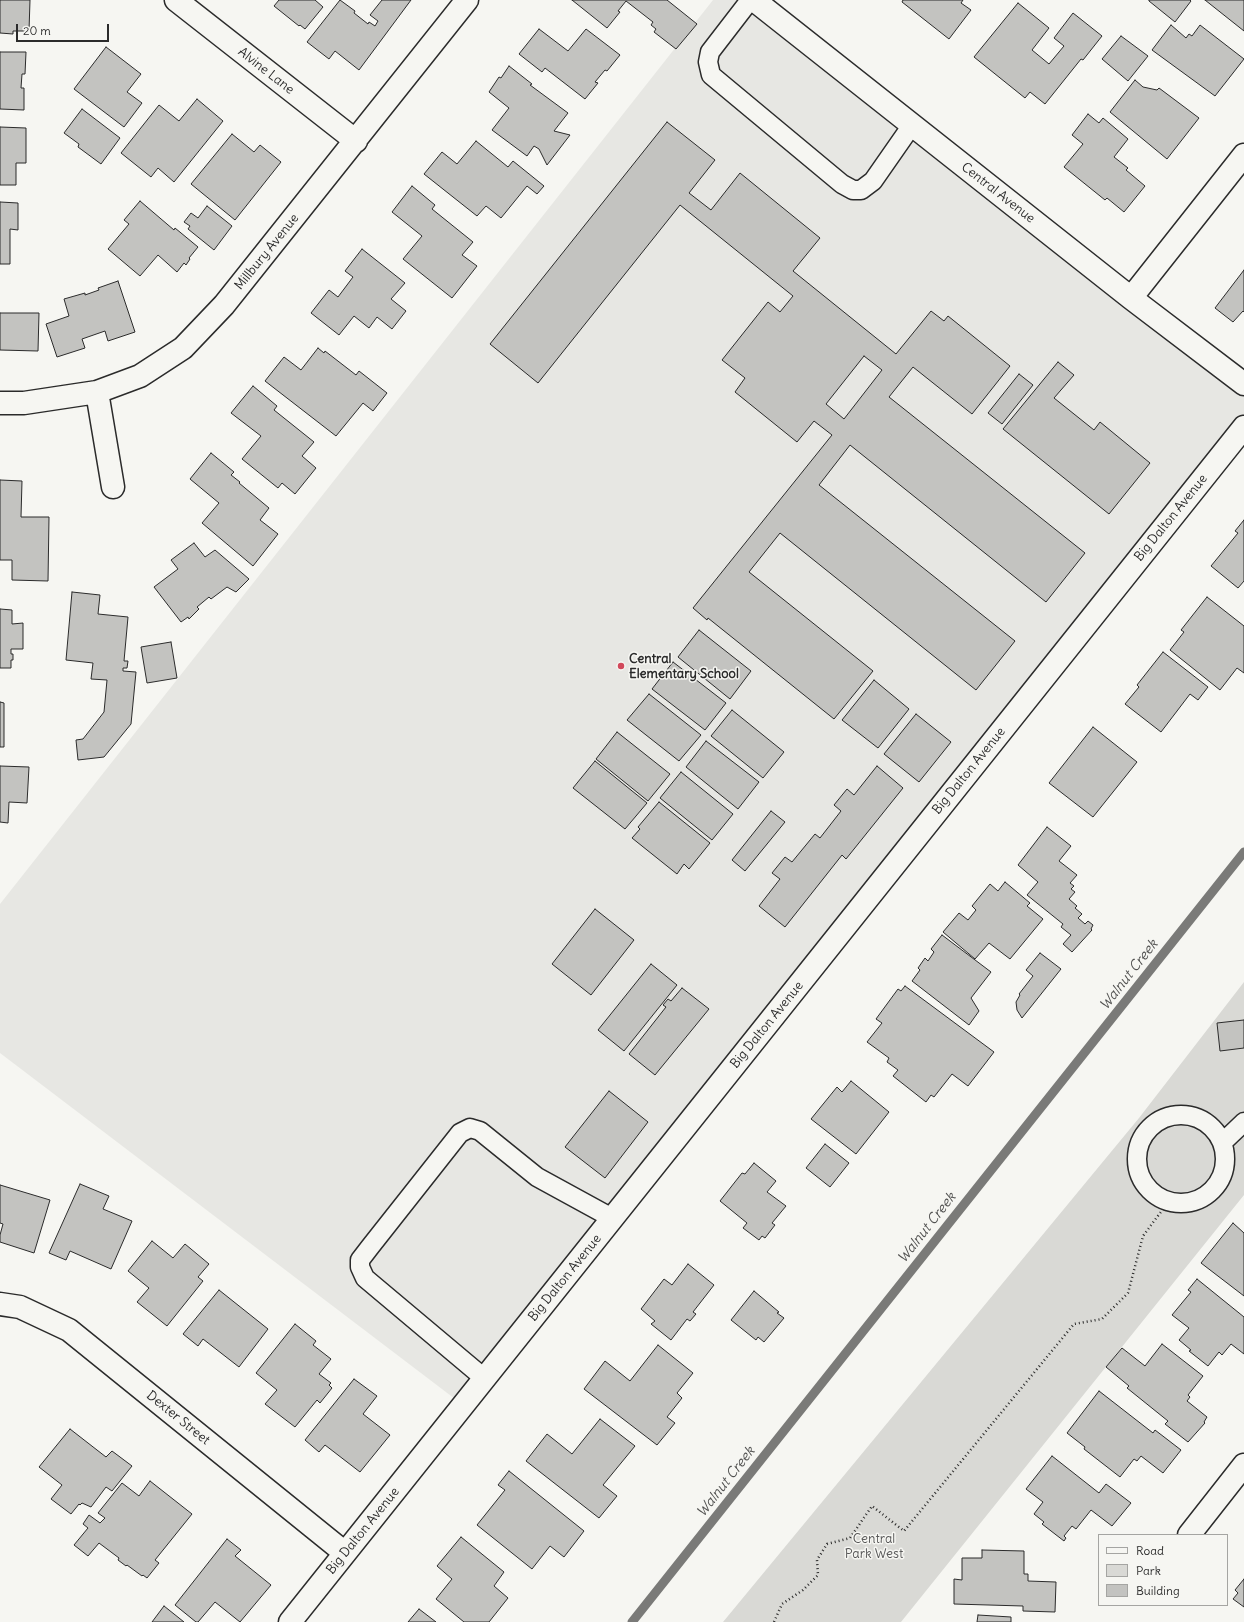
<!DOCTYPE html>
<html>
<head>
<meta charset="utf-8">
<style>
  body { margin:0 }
  #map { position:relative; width:1244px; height:1622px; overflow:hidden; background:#f6f6f2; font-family:Delius,sans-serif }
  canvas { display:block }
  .legend { position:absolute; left:1098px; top:1534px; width:130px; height:72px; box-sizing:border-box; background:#f6f6f2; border:1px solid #a5a5a2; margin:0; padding:5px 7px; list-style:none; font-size:12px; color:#2b2b2b }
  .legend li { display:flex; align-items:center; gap:8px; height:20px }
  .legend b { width:20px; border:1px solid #a5a5a2 }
  .scale { position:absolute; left:16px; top:24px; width:93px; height:18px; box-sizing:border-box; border:2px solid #2b2b2b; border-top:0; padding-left:5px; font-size:12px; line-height:14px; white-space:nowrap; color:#2b2b2b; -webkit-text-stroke:3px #f6f6f2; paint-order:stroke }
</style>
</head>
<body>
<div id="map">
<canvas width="1244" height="1622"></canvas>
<ul class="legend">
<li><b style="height:5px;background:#f6f6f2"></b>Road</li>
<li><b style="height:11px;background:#d9d9d5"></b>Park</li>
<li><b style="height:11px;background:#c3c3c0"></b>Building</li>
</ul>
<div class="scale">20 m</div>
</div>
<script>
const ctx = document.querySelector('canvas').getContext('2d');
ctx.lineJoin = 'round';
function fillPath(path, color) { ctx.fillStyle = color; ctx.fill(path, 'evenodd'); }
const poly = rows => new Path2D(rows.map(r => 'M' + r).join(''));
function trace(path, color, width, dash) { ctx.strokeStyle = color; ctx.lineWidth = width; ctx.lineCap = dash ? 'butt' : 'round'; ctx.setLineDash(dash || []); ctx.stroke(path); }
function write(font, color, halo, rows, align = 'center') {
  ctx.font = font + ' Delius,sans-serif'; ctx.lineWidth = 3; ctx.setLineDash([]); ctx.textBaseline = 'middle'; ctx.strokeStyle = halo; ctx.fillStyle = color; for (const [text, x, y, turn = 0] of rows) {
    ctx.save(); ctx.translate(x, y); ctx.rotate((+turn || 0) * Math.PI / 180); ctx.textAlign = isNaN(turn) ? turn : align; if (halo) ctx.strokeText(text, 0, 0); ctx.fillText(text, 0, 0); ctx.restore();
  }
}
fillPath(poly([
  [713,0,754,0,1244,384,1244,427,463,1405,0,1053,0,904]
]), '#e7e7e3');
fillPath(poly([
  [1244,982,1244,1195,901,1622,723,1622,1139,1118]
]), '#d9d9d5');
trace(poly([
  [632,1622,1244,852]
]), '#7a7a78', 9);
const building = poly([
  [0,0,30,0,29,31,13,31,13,34,0,33,0,0],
  [279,0,315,0,323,7,305,29,300,25,299,26,274,6,279,0],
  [340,0,355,11,354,13,368,24,369,22,375,26,378,21,370,15,382,0,411,0,359,70,335,51,329,59,307,42,340,0],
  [572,0,667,0,697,24,676,49,654,32,656,29,651,25,653,22,626,1,618,11,620,12,607,28,572,0],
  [903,0,963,0,961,3,971,10,949,39,902,2,903,0],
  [1149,0,1190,0,1191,1,1175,22,1149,1,1149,0],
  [1205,0,1244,0,1244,31,1205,0],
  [1018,3,1049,28,1032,50,1049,64,1064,46,1054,38,1073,13,1102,36,1083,60,1081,59,1045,104,1030,92,1025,98,974,57,1018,3],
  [1171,25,1186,38,1189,34,1192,36,1200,25,1244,59,1215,96,1152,50,1171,25],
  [539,29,568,51,586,29,620,55,607,71,605,70,595,82,598,83,585,99,545,68,542,72,519,54,539,29],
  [1121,36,1148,56,1128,81,1102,59,1121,36],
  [106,47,141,74,127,92,142,103,124,127,74,89,106,47],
  [0,52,26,52,25,74,22,74,21,88,24,88,24,110,0,109,0,52],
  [509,66,532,84,530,85,568,113,554,131,570,135,547,165,539,149,534,146,527,156,492,130,509,108,489,92,499,77,501,78,509,66],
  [1135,80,1143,87,1157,90,1159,88,1199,118,1167,159,1110,112,1135,80],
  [197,99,223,121,174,182,158,168,151,177,121,153,159,105,179,121,197,99],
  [82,109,120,138,101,164,78,147,79,144,64,133,82,109],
  [1088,114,1099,123,1103,118,1128,139,1114,157,1128,168,1126,170,1145,186,1124,212,1107,198,1105,200,1064,167,1083,144,1072,135,1088,114],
  [667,122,715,160,689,193,711,210,740,173,820,238,793,271,896,354,931,311,944,321,948,316,1010,366,972,414,913,367,889,397,1085,553,1046,602,850,445,819,485,1015,641,976,690,780,533,749,572,873,671,834,719,708,618,707,620,693,608,832,435,814,421,797,442,735,392,745,378,722,360,768,302,780,312,793,296,680,205,538,383,490,344,667,122],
  [864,356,882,370,844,419,826,404,864,356],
  [0,127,26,128,26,163,16,163,16,185,0,185,0,127],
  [232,134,254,152,260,145,281,162,235,220,191,184,232,134],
  [476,141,508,167,513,161,544,186,537,194,527,186,501,218,486,206,477,216,424,174,442,152,457,164,476,141],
  [412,186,435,205,432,209,473,242,462,255,477,266,452,298,403,259,422,236,392,212,412,186],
  [140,201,174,230,175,228,198,247,189,258,190,259,186,265,184,263,177,272,158,255,140,276,108,249,129,224,124,220,140,201],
  [0,202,18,203,18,230,10,229,10,264,0,264,0,202],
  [207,206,232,226,214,250,188,229,190,226,184,222,191,213,198,218,207,206],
  [362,249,405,283,391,299,406,311,392,329,377,317,369,328,354,316,339,335,311,313,329,290,338,297,353,277,345,271,362,249],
  [1244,270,1244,312,1243,311,1233,322,1215,308,1244,270],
  [118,281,135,332,108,341,105,331,82,339,85,348,57,357,46,324,69,316,64,299,85,293,85,295,99,290,98,288,118,281],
  [0,313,39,313,38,351,0,350,0,313],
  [318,348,324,353,325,351,356,375,359,371,387,393,373,411,363,403,336,436,265,381,284,357,301,370,318,348],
  [1058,362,1074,375,1054,398,1094,430,1100,422,1150,463,1109,514,1003,429,1058,362],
  [1019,374,1033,385,1002,424,988,413,1019,374],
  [253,386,277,406,274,410,314,442,302,456,316,468,295,494,282,483,278,488,242,459,261,436,231,413,253,386],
  [211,453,234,472,231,475,240,482,239,483,269,508,260,520,278,534,253,566,202,523,219,503,190,479,211,453],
  [0,480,22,481,21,517,49,517,48,581,12,580,12,560,0,560,0,480],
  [1244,520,1244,581,1238,588,1211,566,1238,533,1235,531,1244,520],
  [194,543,205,557,215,550,249,579,236,592,227,587,211,599,209,597,197,607,199,609,189,619,188,617,181,622,154,587,178,569,171,560,194,543],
  [72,592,100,595,98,614,128,617,124,661,128,661,127,668,123,668,123,671,136,672,131,724,104,757,78,760,76,740,83,739,104,712,107,680,91,679,93,663,66,660,72,592],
  [1207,597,1244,626,1244,673,1237,668,1220,690,1170,650,1184,632,1181,630,1207,597],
  [0,609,12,610,12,624,23,623,23,649,11,649,11,654,13,654,13,660,11,660,11,668,0,668,0,609],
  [699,630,751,671,730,699,678,657,699,630],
  [171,642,177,678,147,683,141,647,171,642],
  [1163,652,1208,687,1198,700,1190,694,1161,732,1125,704,1139,687,1137,685,1163,652],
  [673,662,726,703,705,730,652,689,673,662],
  [874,680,909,709,878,748,842,720,874,680],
  [649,694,701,735,679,761,627,720,649,694],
  [0,702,4,703,4,747,0,747,0,702],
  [732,710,784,752,763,778,711,736,732,710],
  [916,714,951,742,919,782,884,754,916,714],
  [1093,727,1137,762,1093,817,1049,783,1093,727],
  [617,732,670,774,648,801,596,759,617,732],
  [706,741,759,782,738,809,686,767,706,741],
  [595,761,647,803,625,829,573,788,595,761],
  [0,766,29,767,27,803,9,802,8,823,0,822,0,766],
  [877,766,903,788,846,859,842,855,785,927,759,906,780,879,772,873,785,857,792,862,815,834,820,838,841,811,834,805,847,789,854,795,877,766],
  [681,772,733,814,712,840,660,798,681,772],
  [659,802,710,843,689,869,684,864,677,874,632,838,640,829,638,827,659,802],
  [771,811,785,822,745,871,732,860,771,811],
  [1047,827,1071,846,1059,861,1077,875,1070,883,1074,886,1071,889,1075,892,1069,899,1077,906,1075,908,1082,914,1078,918,1085,924,1088,921,1093,925,1091,929,1092,930,1072,952,1063,944,1071,935,1061,927,1063,924,1027,895,1038,882,1018,865,1047,827],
  [1005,882,1030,903,1027,906,1043,919,1010,959,989,943,975,959,943,932,959,913,968,920,976,910,972,906,990,884,998,891,1005,882],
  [595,909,634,940,591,995,552,964,595,909],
  [942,935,991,972,971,998,979,1011,969,1025,912,981,920,970,918,968,925,958,928,961,934,952,931,949,942,935],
  [1040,953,1061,969,1022,1018,1017,1010,1016,1002,1020,995,1019,994,1033,976,1026,970,1040,953],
  [651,964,677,985,624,1051,598,1030,651,964],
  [905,986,994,1052,968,1086,952,1074,934,1097,931,1095,926,1102,893,1076,898,1070,887,1062,889,1058,867,1042,882,1023,876,1019,898,989,901,991,905,986],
  [682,988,709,1009,655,1075,629,1054,666,1007,663,1005,668,999,671,1001,682,988],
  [1244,1020,1244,1048,1220,1051,1217,1023,1244,1020],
  [851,1081,889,1112,856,1154,811,1119,837,1087,842,1092,851,1081],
  [609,1091,648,1122,605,1178,565,1147,609,1091],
  [825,1144,849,1163,830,1187,806,1168,825,1144],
  [754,1163,776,1181,767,1192,786,1206,772,1223,775,1225,765,1238,762,1236,759,1240,743,1228,747,1223,720,1201,742,1173,745,1174,754,1163],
  [80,1184,109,1196,103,1209,132,1221,111,1269,70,1251,66,1260,49,1253,80,1184],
  [0,1185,50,1200,34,1253,0,1242,0,1235,3,1224,0,1223,0,1185],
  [1233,1223,1244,1233,1244,1296,1201,1263,1233,1223],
  [152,1241,173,1258,185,1244,209,1264,198,1277,203,1281,167,1326,137,1302,149,1288,128,1271,152,1241],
  [688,1264,714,1285,693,1312,696,1314,690,1321,687,1319,671,1340,651,1324,655,1321,641,1309,664,1279,672,1285,688,1264],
  [1197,1279,1244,1317,1244,1354,1231,1344,1222,1355,1219,1352,1208,1366,1189,1351,1191,1350,1179,1340,1189,1328,1172,1315,1191,1292,1188,1290,1197,1279],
  [219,1290,268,1329,239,1367,203,1339,198,1346,183,1334,219,1290],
  [754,1291,779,1312,777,1313,784,1318,764,1342,758,1337,756,1340,731,1320,754,1291],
  [295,1324,316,1341,313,1345,331,1359,319,1374,331,1383,329,1385,332,1388,320,1403,317,1400,295,1427,265,1404,277,1390,256,1373,295,1324],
  [1162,1344,1203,1376,1188,1395,1190,1397,1187,1401,1207,1417,1204,1422,1205,1423,1188,1442,1165,1424,1168,1421,1127,1388,1129,1386,1106,1367,1122,1348,1145,1366,1162,1344],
  [658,1345,693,1373,677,1393,682,1398,667,1417,675,1423,657,1445,584,1389,605,1361,630,1381,658,1345],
  [354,1379,377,1396,363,1414,390,1435,360,1472,325,1445,319,1452,305,1440,354,1379],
  [1099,1391,1153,1433,1155,1430,1181,1450,1163,1473,1141,1456,1137,1461,1134,1459,1120,1477,1084,1449,1085,1447,1067,1433,1099,1391],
  [600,1419,635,1446,603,1485,617,1496,599,1518,526,1461,547,1434,572,1454,600,1419],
  [70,1429,106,1457,112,1451,132,1466,112,1491,106,1487,91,1507,82,1503,80,1505,79,1504,71,1514,51,1499,62,1485,39,1467,70,1429],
  [1052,1456,1099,1493,1106,1484,1131,1503,1112,1526,1091,1510,1076,1529,1072,1526,1064,1536,1066,1538,1064,1541,1042,1524,1044,1522,1034,1514,1043,1502,1026,1489,1052,1456],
  [509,1471,584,1531,564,1557,550,1546,532,1569,477,1525,505,1490,498,1485,509,1471],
  [150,1481,192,1514,155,1560,159,1563,147,1578,143,1575,142,1576,127,1565,126,1566,118,1560,119,1558,99,1543,88,1556,74,1545,88,1528,83,1524,89,1515,100,1523,105,1518,98,1513,122,1483,139,1496,150,1481],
  [461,1537,504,1572,494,1586,508,1598,489,1622,464,1622,436,1599,452,1579,437,1566,461,1537],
  [227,1539,241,1550,235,1556,271,1585,240,1622,215,1602,198,1622,196,1622,175,1605,227,1539],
  [982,1550,1024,1551,1024,1574,1028,1574,1028,1581,1056,1582,1055,1612,1023,1611,1023,1606,954,1604,954,1579,962,1580,962,1558,982,1558,982,1550],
  [1244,1579,1244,1607,1233,1599,1238,1593,1235,1590,1244,1579],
  [164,1606,184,1622,152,1622,164,1606],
  [419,1609,436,1622,408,1622,419,1609],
  [978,1615,1011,1617,1011,1622,977,1622,978,1615]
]);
fillPath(building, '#c3c3c0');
trace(building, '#2b2b2b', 1);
const lane = poly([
  [750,0,710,52,708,62,711,75,842,184,853,190,861,190,873,181,912,125],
  '1137 1159a44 44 0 1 1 88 0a44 44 0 1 1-88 0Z',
  [1222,1143,1244,1122],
  [484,1378,365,1278,360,1267,360,1260,370,1247,460,1133,470,1128,480,1131,537,1177,612,1218]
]);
const street = poly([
  [176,0,356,141],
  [754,0,1131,298,1244,384],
  [1131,298,1244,155],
  [97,392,113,487],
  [0,403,24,403,97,392,140,376,183,348,224,305,467,0],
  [0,1304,20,1307,69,1330,345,1553],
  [1189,1535,1244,1465],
  [290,1622,1244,427]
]);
trace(lane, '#2b2b2b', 21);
trace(street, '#2b2b2b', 25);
trace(poly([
  [774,1622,782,1604,803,1590,818,1575,817,1560,827,1544,850,1538,872,1506,904,1531,1074,1324,1102,1319,1128,1293,1143,1236,1169,1201]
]), '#2b2b2b', 2.5, [1, 3]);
trace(lane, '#f6f6f2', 18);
trace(street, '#f6f6f2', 22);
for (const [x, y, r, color] of [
  [621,666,4,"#d1495b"]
]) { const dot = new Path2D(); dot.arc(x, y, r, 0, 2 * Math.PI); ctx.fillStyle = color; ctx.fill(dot); trace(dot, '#f6f6f2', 1.5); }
write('13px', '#2b2b2b', '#f6f6f2', [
  ["Alvine Lane",266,71,38],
  ["Central Avenue",998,193,38],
  ["Millbury Avenue",267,252,-51],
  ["Big Dalton Avenue",1171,518,-51],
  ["Big Dalton Avenue",969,771,-51],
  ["Big Dalton Avenue",767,1025,-51],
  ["Big Dalton Avenue",565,1278,-51],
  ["Dexter Street",178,1418,39],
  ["Big Dalton Avenue",363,1531,-51]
]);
write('bold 13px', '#2b2b2b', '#f6f6f2', [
  ["Central",629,659],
  ["Elementary School",629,674]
], 'left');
write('13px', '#565656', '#f6f6f2', [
  ["Central",874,1539],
  ["Park West",874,1554]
]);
write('italic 14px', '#525251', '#f6f6f2', [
  ["Walnut Creek",1129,975,-52],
  ["Walnut Creek",927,1228,-52],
  ["Walnut Creek",726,1482,-52]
]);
</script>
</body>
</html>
